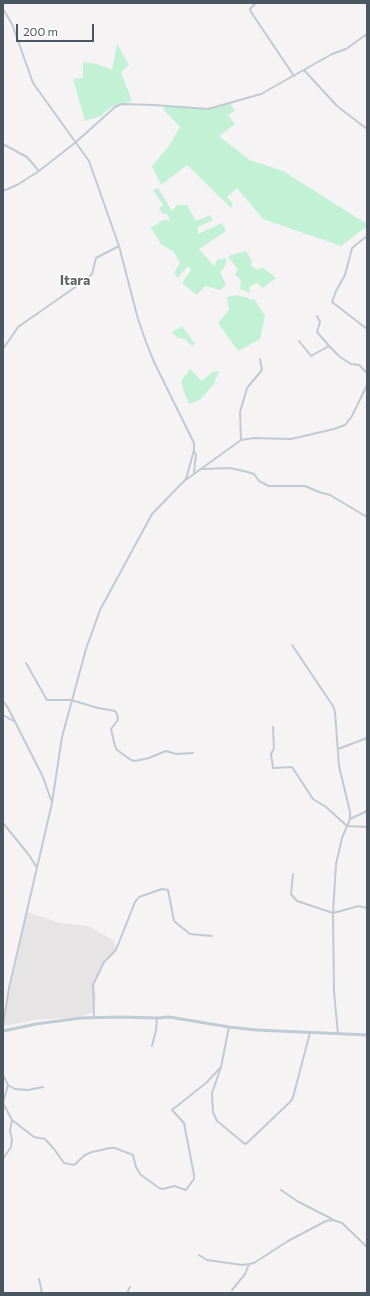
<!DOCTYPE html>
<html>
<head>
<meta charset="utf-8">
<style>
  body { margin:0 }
  #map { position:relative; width:370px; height:1296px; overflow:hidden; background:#f5f3f3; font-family:Commissioner,sans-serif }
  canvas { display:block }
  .frame { position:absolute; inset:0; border:4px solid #4a5661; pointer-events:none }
  .scale { position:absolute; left:16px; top:24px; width:78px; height:18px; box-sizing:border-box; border:2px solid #4a5661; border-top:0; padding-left:5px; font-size:12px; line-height:14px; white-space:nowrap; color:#4a5661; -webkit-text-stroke:3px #fff; paint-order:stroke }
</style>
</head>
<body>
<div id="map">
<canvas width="370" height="1296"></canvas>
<div class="frame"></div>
<div class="scale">200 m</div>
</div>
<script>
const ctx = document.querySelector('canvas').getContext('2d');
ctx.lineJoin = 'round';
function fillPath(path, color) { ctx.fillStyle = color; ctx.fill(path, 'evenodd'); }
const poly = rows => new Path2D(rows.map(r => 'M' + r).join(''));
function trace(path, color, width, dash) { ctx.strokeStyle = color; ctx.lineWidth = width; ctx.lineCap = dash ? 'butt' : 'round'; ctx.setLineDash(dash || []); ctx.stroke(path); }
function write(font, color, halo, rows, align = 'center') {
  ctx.font = font + ' Commissioner,sans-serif'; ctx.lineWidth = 3.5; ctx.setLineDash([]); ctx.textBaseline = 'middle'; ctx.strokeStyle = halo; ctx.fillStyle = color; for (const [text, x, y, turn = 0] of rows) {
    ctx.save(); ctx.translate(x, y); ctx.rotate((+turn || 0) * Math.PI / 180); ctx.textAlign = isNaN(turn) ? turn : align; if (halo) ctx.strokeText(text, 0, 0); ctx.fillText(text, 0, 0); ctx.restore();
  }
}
fillPath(poly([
  [27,912,61,923,88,926,113,940,117,949,105,959,94,983,96,997,94,1012,80,1017,36,1020,3,1026,3,1020]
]), '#e6e4e5');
fillPath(poly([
  [117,44,129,65,121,72,132,101,111,107,101,116,85,121,73,79,83,78,83,62,97,64,112,70],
  [230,103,235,111,228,115,235,124,219,136,250,160,283,171,367,224,367,226,341,246,263,219,237,188,227,197,233,204,231,208,187,165,161,185,152,166,169,146,180,127,163,109,166,106,207,108],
  [158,188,172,211,177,205,187,205,196,221,210,215,213,220,198,227,198,234,222,223,226,231,199,249,214,266,217,260,224,258,227,260,224,268,220,272,226,285,220,290,205,286,197,295,182,283,191,270,188,266,178,278,174,273,180,263,174,252,161,244,151,228,163,220,170,220,167,214,163,214,159,208,163,205,153,190],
  [246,251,252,261,251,266,258,270,262,267,276,278,263,288,257,283,249,287,250,293,240,289,241,280,235,275,238,270,228,256],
  [237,295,255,300,265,316,260,339,238,351,218,323,229,310,227,297],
  [182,326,195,344,192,346,185,339,178,338,172,332],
  [190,369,202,381,212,372,219,371,214,384,200,400,189,404,185,395,181,381]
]), '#c3f1d5');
trace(poly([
  [256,3,250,9,251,12,294,76],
  [3,9,12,24,33,83,89,161,119,246,138,319,146,342,154,362,194,443,194,450,186,479,152,514,100,610,86,649,62,737,52,803,9,988,3,1025],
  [304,70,337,106,367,129],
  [3,144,27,157,39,171],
  [3,191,17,185,39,171,76,142,115,107,122,104,154,105,208,109,261,94,332,54,346,49,367,34],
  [367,236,352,248,345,275,336,291,332,302,367,329],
  [317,316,320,322,317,332,329,346,340,357,351,364,359,365,367,373],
  [299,341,311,356,329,346],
  [3,349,18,327,87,279,92,274,96,258,119,246],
  [241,440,240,412,247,388,262,370,260,359],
  [194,451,196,455,194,472],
  [202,469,230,468,248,472,254,474,259,481,269,486,305,486,319,492,330,495,367,517],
  [187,479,241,440,254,438,291,439,334,429,345,425,352,416,367,385],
  [292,645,333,706,335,712,339,766,350,812,350,819,342,838,336,864,333,913,334,992,338,1034],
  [26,663,47,700,71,700,98,708,115,711,117,714,118,720,111,729,115,746,117,750,131,760,135,761,149,758,166,751,176,754,193,753],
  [3,701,8,708,42,775,52,802],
  [3,715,15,722],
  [273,727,274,748,271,754,273,768,292,767,313,799,326,807,347,826,367,827],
  [338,749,367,738],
  [350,819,367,811],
  [3,823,29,855,37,868],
  [293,874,291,894,297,901,333,913,359,906,367,908],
  [94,1018,93,985,104,962,116,950,135,902,139,897,162,889,168,890,174,921,190,934,212,936],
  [229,1027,221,1067,212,1093,213,1112,217,1121,245,1144,247,1143,291,1101,293,1097,310,1033],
  [152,1046,156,1030,157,1018],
  [3,1075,8,1085,15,1089,28,1090,43,1087],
  [8,1085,3,1103,12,1120,34,1137,45,1139,54,1149,64,1163,74,1165,85,1155,92,1152,110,1148,115,1148,133,1155,136,1167,140,1174,159,1188,163,1189,174,1186,186,1190,194,1179,194,1175,184,1123,172,1110,206,1083,221,1067],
  [3,1159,11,1147,12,1140,10,1131,12,1120],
  [281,1190,297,1201,332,1219],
  [199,1255,207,1260,242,1265,249,1264,254,1263,288,1241,326,1221,333,1220,342,1223,367,1247],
  [39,1279,42,1293],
  [232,1290,245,1274,249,1264],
  [127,1293,130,1287]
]), '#c1cad2', 2);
trace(poly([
  [3,1031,36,1024,81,1018,119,1017,157,1018,169,1017,229,1027,257,1030,367,1035]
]), '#c1cbd6', 3);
write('bold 14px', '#5f6368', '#fff', [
  ["Itara",75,280]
]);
</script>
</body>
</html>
